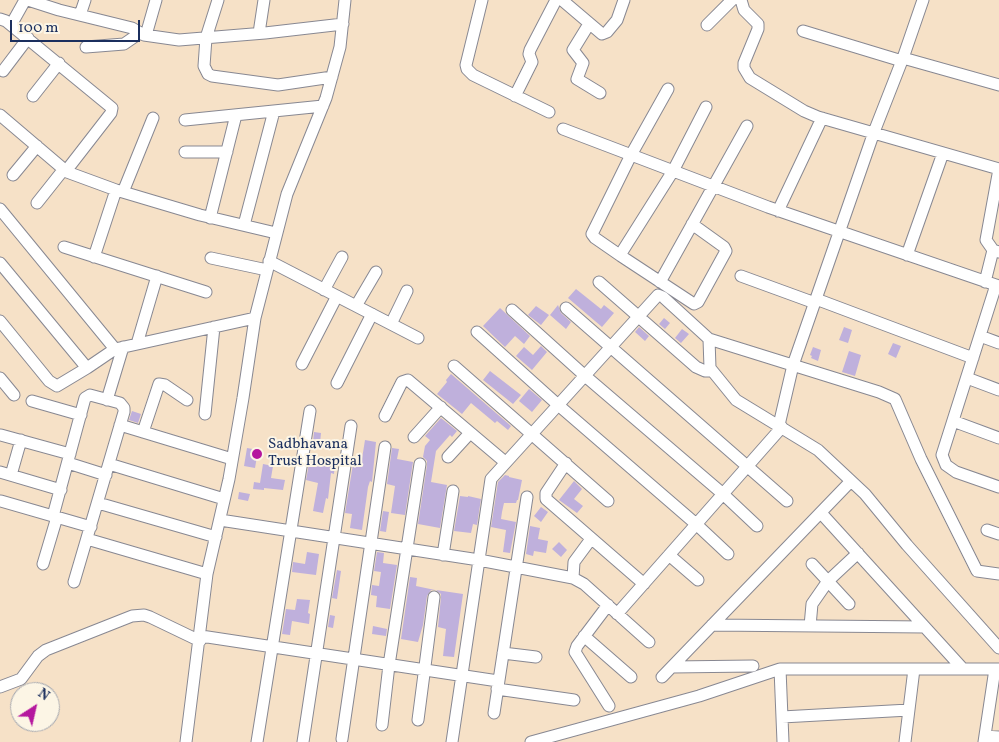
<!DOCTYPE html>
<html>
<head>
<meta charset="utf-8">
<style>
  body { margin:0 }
  #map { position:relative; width:999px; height:742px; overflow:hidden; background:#f6e1c7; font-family:Vollkorn,serif }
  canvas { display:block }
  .north { position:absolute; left:10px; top:682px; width:50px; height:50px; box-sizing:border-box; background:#fcf5e5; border:1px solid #a2a6af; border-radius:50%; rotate:35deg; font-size:14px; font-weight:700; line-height:20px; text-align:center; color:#1b2f5e }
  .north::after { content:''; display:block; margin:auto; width:18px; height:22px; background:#b5179e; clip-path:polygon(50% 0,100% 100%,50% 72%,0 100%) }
  .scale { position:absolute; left:10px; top:20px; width:130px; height:22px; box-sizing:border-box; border:2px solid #1b2f5e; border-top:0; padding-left:6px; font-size:15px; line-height:18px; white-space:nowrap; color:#1b2f5e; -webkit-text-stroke:4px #fcf5e5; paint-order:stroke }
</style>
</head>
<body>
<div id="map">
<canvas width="999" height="742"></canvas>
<div class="north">N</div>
<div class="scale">100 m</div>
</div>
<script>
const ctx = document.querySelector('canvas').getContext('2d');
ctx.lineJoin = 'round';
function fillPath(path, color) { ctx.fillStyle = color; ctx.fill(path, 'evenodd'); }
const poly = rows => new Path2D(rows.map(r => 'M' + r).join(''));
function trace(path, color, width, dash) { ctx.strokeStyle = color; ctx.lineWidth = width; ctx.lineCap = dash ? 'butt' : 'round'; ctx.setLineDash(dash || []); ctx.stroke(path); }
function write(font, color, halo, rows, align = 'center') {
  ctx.font = font + ' Vollkorn,serif'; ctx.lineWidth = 4; ctx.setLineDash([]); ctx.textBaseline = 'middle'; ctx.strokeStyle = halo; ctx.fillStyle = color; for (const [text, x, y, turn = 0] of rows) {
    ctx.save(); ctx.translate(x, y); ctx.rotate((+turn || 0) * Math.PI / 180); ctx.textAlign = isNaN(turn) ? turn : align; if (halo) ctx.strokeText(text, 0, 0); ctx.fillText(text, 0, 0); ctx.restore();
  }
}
fillPath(poly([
  [576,289,601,309,604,305,614,313,602,327,568,298],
  [558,305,561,313,571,322,566,329,550,315],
  [536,306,549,315,541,325,528,315],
  [500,308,530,336,524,344,515,336,505,347,483,326],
  [664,318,670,323,665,329,659,324],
  [639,327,649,336,645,341,635,332],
  [844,327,852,330,848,343,839,340],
  [682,329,689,334,681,343,675,338],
  [893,343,901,346,896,358,888,354],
  [541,346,547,352,532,370,516,356,524,347,533,355],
  [813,347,821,350,818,361,811,358,812,356,810,355],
  [849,351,861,355,855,376,842,372],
  [490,371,521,395,513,404,483,380],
  [451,374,511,426,508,430,497,421,495,423,471,403,462,414,437,394,447,382,446,380],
  [529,389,542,400,532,412,519,401],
  [132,411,141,414,138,423,129,420],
  [441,418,457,431,452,437,450,435,436,451,431,482,447,485,440,528,418,524,427,465,427,461,423,457,425,446,430,440,425,436],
  [314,432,321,433,320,443,313,442],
  [365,440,376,442,372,482,370,481,368,487,362,530,350,528,352,514,345,513,353,464,361,465],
  [247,448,258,450,255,468,244,466],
  [392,448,399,449,397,459,413,462,405,515,391,513,395,486,387,484],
  [310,458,335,463,334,474,331,473,328,499,326,498,323,513,313,511,318,483,306,480],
  [263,464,273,466,271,478,285,480,283,490,264,488,264,490,253,489,254,482,260,483],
  [505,475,509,476,509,477,522,480,518,500,517,500,516,503,504,503,502,512,501,519,516,522,510,553,503,552,506,530,491,527,498,482],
  [574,481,582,489,574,499,583,506,577,513,559,500],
  [239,492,250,494,248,501,238,499],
  [460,496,468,497,468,496,481,499,477,525,473,524,471,533,454,531],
  [541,507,548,512,541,522,534,516],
  [383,511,389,512,386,532,380,531],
  [530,526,540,528,538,539,548,541,546,553,534,551,533,556,526,554],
  [559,542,567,550,561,557,552,549],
  [307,552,319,554,316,575,292,572,293,562,305,564],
  [377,552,384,553,383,563,397,565,390,609,376,607,377,596,371,595,372,585,379,586,381,572,374,571],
  [337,570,341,571,337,599,332,598],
  [410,577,417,578,416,586,435,590,431,590,427,596,423,625,418,642,401,639],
  [436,590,463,594,454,657,443,656,446,629,438,627,441,597,441,594],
  [297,599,310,600,308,613,310,614,309,624,292,621,290,635,282,634,286,609,295,610],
  [330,615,335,616,333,628,328,627],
  [373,626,387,629,386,636,372,634]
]), '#bfb0dc');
const minor = poly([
  [28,0,59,10,132,28,144,35,179,40,265,33,343,24],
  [218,0,206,38,204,66,208,74,212,76,278,85,332,77],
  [482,0,466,65,467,69,473,75,549,112],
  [562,0,602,34,607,32,617,20,624,0],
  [741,0,744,10,758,24,758,29,744,63,744,68,750,78,804,111,818,117,999,169],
  [80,15,85,0],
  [0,19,6,21,112,108,111,113,66,171],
  [589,24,573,50,583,63,577,79,600,93],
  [11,25,25,0],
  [707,25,732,0],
  [803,31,902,61],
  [259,33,264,0],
  [146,35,156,0],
  [86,47,124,44,140,33],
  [903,58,923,0],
  [3,71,28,38],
  [668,89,631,155,592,234,595,238,621,256,694,304,698,302,726,251,724,247,692,224],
  [33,96,59,63],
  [515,96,532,62,529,54,530,50,556,0],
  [0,115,67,172,116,190,200,215,276,233],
  [185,120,323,106],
  [563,129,768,207,999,286],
  [185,152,227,152],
  [999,169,986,240,993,250,999,252],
  [13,175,37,146],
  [123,192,153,118],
  [37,203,64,169],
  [0,209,115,349,255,318],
  [778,211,822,118],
  [210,218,236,115],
  [244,225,274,111],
  [64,247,206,292],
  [620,255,673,171,706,107],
  [907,255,943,153],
  [94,257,116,190],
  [211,258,267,270],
  [269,261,418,338],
  [0,263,87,368],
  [741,276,815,303],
  [599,282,696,367,705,371,711,371],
  [660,282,747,126],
  [985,282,993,250],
  [996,285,942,455,946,465,956,472,999,487],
  [324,290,342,257],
  [816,299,973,358],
  [356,306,376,272],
  [566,308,787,501],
  [512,310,584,375,723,494,757,526],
  [0,321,49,381,57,386,87,368,115,349],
  [391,324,407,291],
  [477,332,557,404,696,524,728,554],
  [980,336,999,343],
  [709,339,710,368,736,400,818,450,865,494,907,545,999,648],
  [137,344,157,276],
  [302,364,337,296],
  [454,366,608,501],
  [0,378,14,395],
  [967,378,999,390],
  [337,383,372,314],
  [107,400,123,347],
  [32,401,81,415],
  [205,414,214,327],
  [385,416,402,382,408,380,505,462],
  [953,421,999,438],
  [120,425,232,459],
  [779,425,793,365,874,132,903,58,999,85],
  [143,432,159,384,165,385,187,400],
  [1,435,70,454],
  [414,437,441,407],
  [448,457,470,433],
  [68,463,106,475],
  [566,463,546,493,546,499,644,584],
  [109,464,224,499],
  [0,472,61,490],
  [11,475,21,440],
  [1,501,91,527],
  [98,503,216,537],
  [821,513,963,669],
  [53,516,85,398,90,395,120,403,124,408,124,412,74,582],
  [220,520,479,560,573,578,584,584,649,642],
  [987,530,999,534],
  [87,539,207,574],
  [443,555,453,491],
  [669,555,698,580],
  [43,564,57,517],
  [812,564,849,604],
  [573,578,574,562,591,539],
  [608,605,577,646,575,652,609,706],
  [617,614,782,427],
  [712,625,925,627],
  [810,626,812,604,828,581,858,553],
  [201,636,498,681],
  [584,636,631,677],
  [503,653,536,657],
  [672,667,753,666],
  [780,669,783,742],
  [662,677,851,481],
  [0,687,21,679,38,656,46,650,132,616,144,615,150,617,200,641],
  [497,689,574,700],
  [494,713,527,497],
  [782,717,909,710],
  [418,720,434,597],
  [382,725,389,665,420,464],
  [985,736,999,737],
  [342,739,385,447],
  [186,742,207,574,229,479,243,398,255,318,287,194,326,98,340,47,345,0],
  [257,742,310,411],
  [303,742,351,426],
  [452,742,491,479,658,295,663,297,709,339,879,392,895,399,921,459,977,571,999,574],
  [531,742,699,696,780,669,999,669],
  [905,742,914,669],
  [984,742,995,669]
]);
trace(minor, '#888892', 13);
trace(minor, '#fff', 11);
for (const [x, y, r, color] of [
  [257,454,6,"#b5179e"]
]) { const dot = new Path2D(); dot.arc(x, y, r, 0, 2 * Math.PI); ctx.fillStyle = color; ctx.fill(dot); trace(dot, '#fcf5e5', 2); }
write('15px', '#1b2f5e', '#fcf5e5', [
  ["Sadbhavana",268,445],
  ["Trust Hospital",268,462]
], 'left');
</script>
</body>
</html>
